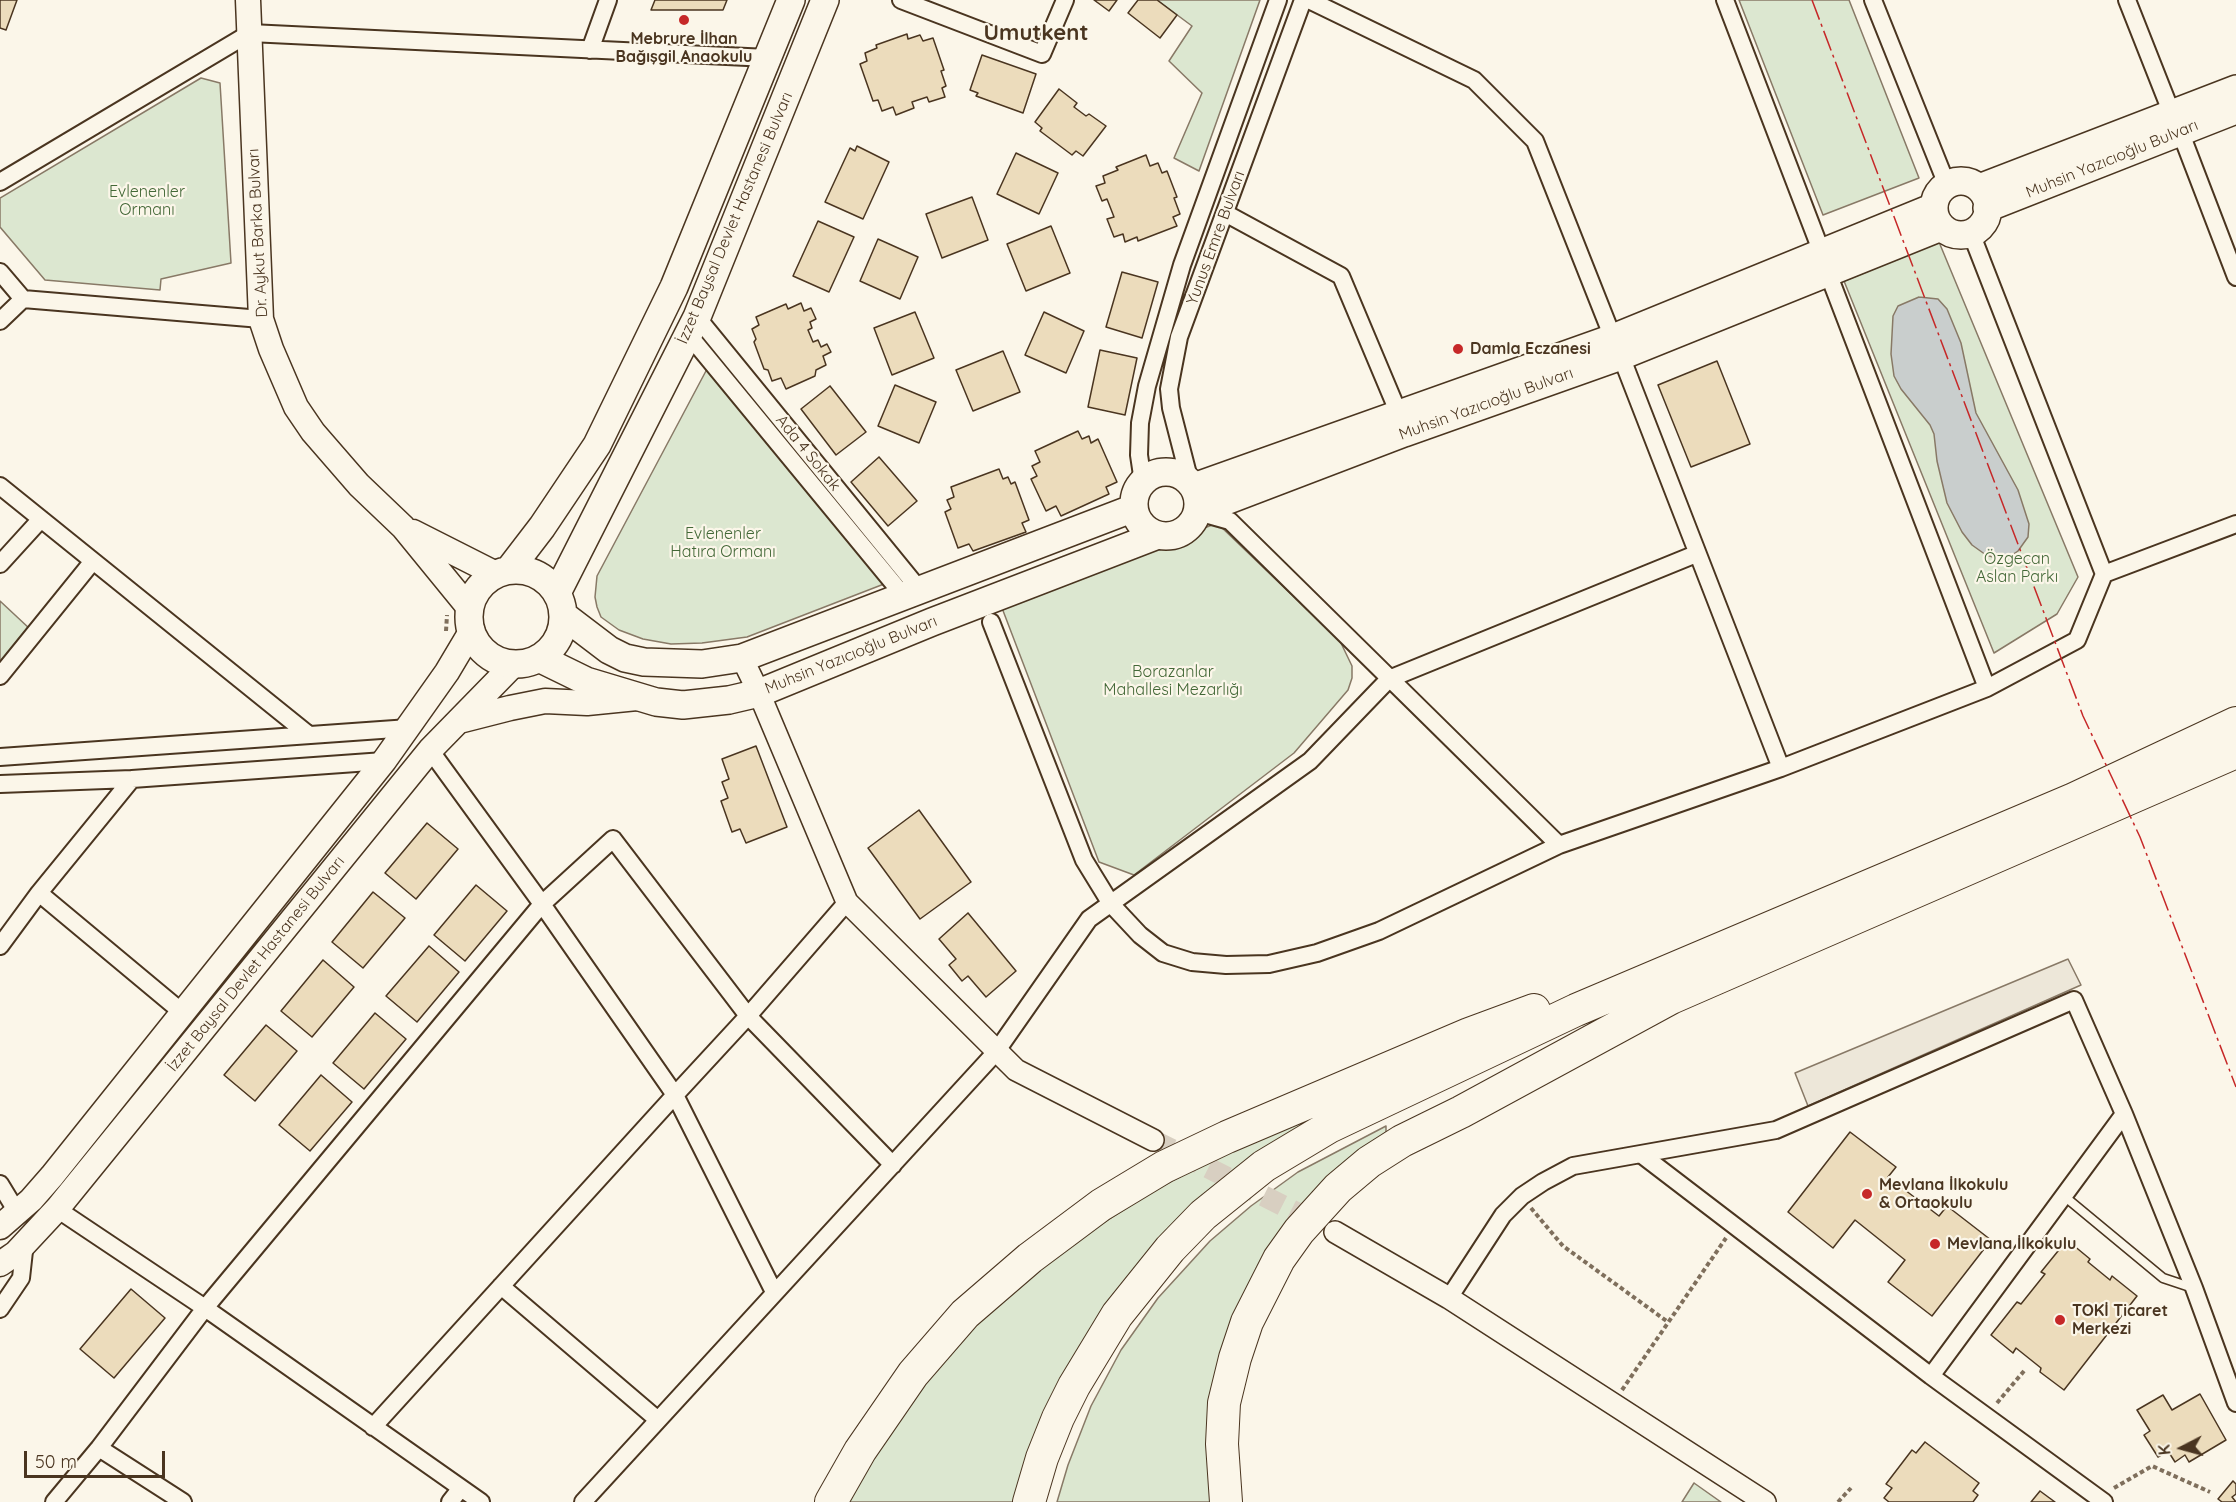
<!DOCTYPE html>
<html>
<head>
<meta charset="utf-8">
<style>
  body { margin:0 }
  #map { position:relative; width:2236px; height:1502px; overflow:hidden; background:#fbf6e9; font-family:Quicksand,sans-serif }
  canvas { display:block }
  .north { position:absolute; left:2152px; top:1418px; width:60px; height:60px; -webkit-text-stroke:4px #fbf6e9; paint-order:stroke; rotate:264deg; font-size:16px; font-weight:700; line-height:24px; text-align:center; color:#4a3520 }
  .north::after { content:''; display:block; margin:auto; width:21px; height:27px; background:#4a3520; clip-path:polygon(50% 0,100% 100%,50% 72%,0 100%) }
  .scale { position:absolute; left:24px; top:1451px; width:141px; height:27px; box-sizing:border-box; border:3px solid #4a3520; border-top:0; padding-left:8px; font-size:18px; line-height:21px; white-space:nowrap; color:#4a3520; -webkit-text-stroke:4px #fbf6e9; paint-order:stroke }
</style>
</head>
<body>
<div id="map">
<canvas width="2236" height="1502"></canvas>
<div class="north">K</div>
<div class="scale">50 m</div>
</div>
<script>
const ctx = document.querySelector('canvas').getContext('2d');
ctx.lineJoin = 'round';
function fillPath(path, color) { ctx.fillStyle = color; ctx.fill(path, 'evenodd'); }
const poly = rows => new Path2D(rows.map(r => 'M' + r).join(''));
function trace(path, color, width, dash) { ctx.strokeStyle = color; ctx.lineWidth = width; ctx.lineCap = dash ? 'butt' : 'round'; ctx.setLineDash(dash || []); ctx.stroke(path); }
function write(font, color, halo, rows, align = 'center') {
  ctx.font = font + ' Quicksand,sans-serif'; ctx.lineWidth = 4.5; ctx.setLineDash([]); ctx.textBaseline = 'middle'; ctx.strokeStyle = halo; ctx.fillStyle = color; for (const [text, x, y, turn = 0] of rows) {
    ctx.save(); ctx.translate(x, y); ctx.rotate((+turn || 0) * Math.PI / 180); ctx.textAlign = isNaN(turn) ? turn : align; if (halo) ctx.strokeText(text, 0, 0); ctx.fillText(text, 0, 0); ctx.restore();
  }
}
const green = poly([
  [1157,0,1260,0,1199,171,1174,158,1202,93,1169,61,1192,26,1157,0],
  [1739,0,1849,0,1919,178,1823,215,1739,0],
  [201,78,220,83,231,263,161,279,160,290,45,280,0,227,0,198,201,78],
  [1939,242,2078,577,2057,614,1994,653,1844,281,1939,242],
  [707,369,884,584,747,637,702,643,671,644,643,639,619,630,601,617,597,607,595,597,597,576,707,369],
  [1217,523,1340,641,1352,666,1352,678,1348,690,1294,753,1134,875,1099,862,1002,608,1217,523],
  [0,601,30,629,0,665,0,601],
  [1432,1061,1211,1192,1017,1502,845,1502,869,1462,936,1368,977,1324,1059,1251,1153,1191,1227,1152,1432,1061],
  [1386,1126,1386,1132,1339,1168,1308,1199,1210,1461,1210,1502,1057,1502,1068,1465,1091,1406,1121,1350,1158,1298,1210,1241,1251,1206,1298,1172,1386,1126],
  [1694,1483,1721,1502,1682,1502,1694,1483]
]);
fillPath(green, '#dce7d0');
trace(green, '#887966', 1.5);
const parking = poly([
  [2068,959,2081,985,1808,1106,1795,1073,2068,959]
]);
fillPath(parking, '#ede7d9');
trace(parking, '#887966', 1.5);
const water = poly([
  [1919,297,1938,299,1947,309,1961,343,1976,413,2018,490,2029,524,2028,537,2018,551,2012,555,1993,557,1986,555,1972,545,1962,532,1947,503,1937,461,1934,434,1930,425,1901,389,1894,376,1891,354,1893,316,1898,306,1919,297]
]);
fillPath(water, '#c9cecd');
trace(water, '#887966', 1.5);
const building = poly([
  [0,0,17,0,6,30,0,28,0,0],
  [655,0,727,0,723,10,651,10,655,0],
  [1094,0,1117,0,1109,11,1094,0],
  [1138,0,1157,0,1177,15,1160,38,1128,13,1138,0],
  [907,34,908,39,920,35,923,41,933,38,944,70,941,71,946,86,942,88,945,97,929,102,927,97,912,102,914,108,896,115,893,107,882,111,878,100,873,101,860,64,867,61,865,53,877,48,876,45,907,34],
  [982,55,1036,74,1023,113,976,96,978,93,970,90,982,55],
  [1059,89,1077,103,1074,107,1086,116,1089,114,1106,126,1083,156,1076,151,1072,155,1040,131,1042,128,1035,122,1059,89],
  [857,146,889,162,863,219,825,202,850,148,855,151,857,146],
  [1016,153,1058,173,1039,214,997,194,1016,153],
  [1146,155,1150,166,1158,163,1162,173,1167,171,1177,197,1174,198,1180,214,1173,217,1177,226,1138,241,1137,237,1125,242,1123,234,1114,237,1107,219,1114,217,1107,199,1102,201,1096,186,1105,183,1103,176,1118,170,1116,167,1146,155],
  [972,197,988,240,942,258,926,214,972,197],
  [818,221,854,237,829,292,793,276,818,221],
  [1051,226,1070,273,1026,291,1007,244,1051,226],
  [878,239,918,257,900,299,860,281,878,239],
  [1122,272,1158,282,1142,338,1106,327,1122,272],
  [801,303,804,311,811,308,816,319,810,322,812,328,808,330,813,342,818,340,821,347,827,344,831,352,823,356,826,365,816,370,815,376,786,389,781,378,772,381,768,370,764,369,754,342,756,339,752,329,759,325,756,317,786,304,788,309,801,303],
  [915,312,934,358,892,375,874,328,915,312],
  [1044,312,1084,331,1066,373,1025,355,1044,312],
  [1100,350,1137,358,1125,415,1088,407,1100,350],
  [1003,351,1020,392,973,411,956,370,1003,351],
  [1717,361,1750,444,1691,467,1658,385,1717,361],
  [895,385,936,402,919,443,878,426,895,385],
  [830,386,866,432,836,455,801,409,830,386],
  [1078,431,1082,439,1089,436,1091,443,1098,439,1117,482,1106,487,1109,494,1061,516,1056,506,1046,511,1031,479,1037,476,1032,466,1040,462,1035,451,1078,431],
  [879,457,917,501,888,526,851,482,879,457],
  [999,469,1003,479,1008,477,1011,484,1015,482,1029,520,1022,523,1026,532,973,551,969,544,958,548,945,512,951,509,947,500,954,497,951,487,999,469],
  [756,746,787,827,746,843,740,829,732,832,721,801,728,798,722,782,729,779,722,759,756,746],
  [919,810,971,882,920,919,868,848,919,810],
  [427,823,458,849,416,899,385,873,427,823],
  [476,885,507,911,465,961,434,935,476,885],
  [373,892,405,918,363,968,332,942,373,892],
  [968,913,1016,971,986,997,968,976,962,981,949,965,956,959,939,939,968,913],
  [429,946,459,972,417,1022,386,996,429,946],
  [323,960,354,987,312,1037,281,1011,323,960],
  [375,1013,406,1039,364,1089,333,1063,375,1013],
  [266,1025,297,1051,255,1101,224,1075,266,1025],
  [321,1075,352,1102,310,1151,279,1125,321,1075],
  [1850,1132,1896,1167,1888,1177,1939,1216,1947,1206,1991,1240,1932,1316,1888,1282,1905,1260,1855,1220,1833,1248,1788,1212,1850,1132],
  [2067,1240,2090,1259,2088,1262,2110,1280,2112,1276,2137,1296,2064,1390,2040,1372,2041,1368,2016,1348,2013,1353,1991,1335,2017,1302,2021,1304,2045,1274,2041,1272,2067,1240],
  [131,1289,165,1318,114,1378,80,1349,131,1289],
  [2200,1394,2226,1440,2189,1462,2185,1455,2175,1462,2168,1451,2158,1457,2144,1435,2150,1431,2137,1410,2163,1395,2172,1410,2200,1394],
  [1925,1442,1979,1483,1973,1491,1978,1495,1973,1502,1889,1502,1884,1498,1892,1488,1886,1484,1912,1450,1916,1453,1925,1442],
  [2233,1481,2236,1484,2236,1494,2232,1497,2236,1502,2222,1502,2218,1499,2233,1481],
  [2040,1491,2055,1502,2031,1502,2040,1491]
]);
fillPath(building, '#ecdcbc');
trace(building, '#4a3520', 1.5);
trace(poly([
  [1153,1140,1321,1225]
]), '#d8cfc1', 21, [21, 10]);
const service = poly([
  [2064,1196,2163,1278,2193,1288]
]);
const minor = poly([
  [901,0,1042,54,1065,0],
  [1309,0,1474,80,1535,141,1613,338],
  [1725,0,1822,253],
  [1873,0,1947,185],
  [2127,0,2172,114],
  [590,50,608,0],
  [2180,131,2236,277],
  [0,182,250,33,768,58],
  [1225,213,1341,276,1399,414],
  [1971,233,2104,574,2236,524],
  [0,272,23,299,261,319],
  [1828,273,1987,688],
  [697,317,919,589],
  [0,321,23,299],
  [688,334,903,595],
  [1621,356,1781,768],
  [1143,482,1139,455,1140,423,1147,386,1182,265,1278,0],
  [1190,482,1171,408,1169,389,1179,337,1303,0],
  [0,486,309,735],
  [1198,512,1230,521,1559,845,1781,768,1987,688,2077,640,2104,574],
  [0,564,41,519],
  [991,622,1084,860,1111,904,1140,935,1163,953,1192,962,1226,965,1269,964,1317,953,1379,931,1559,845],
  [0,676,93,561],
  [0,757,409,728],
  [0,784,132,779],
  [39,893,183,1013],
  [0,946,39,893,132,779,384,761],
  [1642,1155,1931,1376,2104,1502],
  [0,1184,17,1212],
  [57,1209,205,1308,542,904,430,750],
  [501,1286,658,1420],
  [774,1292,675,1095,748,1016,847,902],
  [1449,1298,1503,1215,1522,1196,1543,1182,1573,1166,1776,1130,2074,1000,2124,1114,2194,1288,2236,1403],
  [0,1309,21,1278,25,1242],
  [1931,1376,2124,1114],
  [373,1427,675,1095,542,904,613,839,748,1016,893,1165],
  [99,1448,183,1502],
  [54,1502,99,1448,205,1308,481,1502],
  [450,1502,461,1488],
  [583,1502,996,1052,1089,919,1310,761,1389,679,1696,554]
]);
const tertiary = poly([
  [742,658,759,693,847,902,1016,1070,1153,1140],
  [1335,1232,1449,1298,1765,1502]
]);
const secondary = poly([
  [248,0,261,319,271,349,296,407,313,432,359,485,403,527,470,609],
  [413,532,496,574],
  [459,721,510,708,545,701,587,703,637,698],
  [0,1227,31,1200,52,1176,384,761,447,672,472,630],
  [0,1264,16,1253,57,1209,430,750,514,664]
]);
const primary = poly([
  '1934 208a27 27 0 1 1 54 0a27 27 0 1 1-54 0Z',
  [1979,188,2236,89],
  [1987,208,2236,110],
  '1134 504a32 32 0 1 1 64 0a32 32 0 1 1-64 0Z',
  [1194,487,1613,338,1934,207],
  [1197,512,1404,433,1621,356,1941,227],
  [509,570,542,527,597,445,674,287,791,0],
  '469 617a47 47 0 1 1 94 0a47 47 0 1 1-94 0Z',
  [557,593,697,317,825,0],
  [563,615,609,650,625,658,644,662,702,664,742,658,1134,508],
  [539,658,586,681,656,702,683,705,729,700,759,693,932,622,1158,535]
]);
const motorway = poly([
  [831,1502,860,1451,913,1374,965,1314,1030,1258,1101,1205,1164,1167,1227,1137,1469,1034,1534,1010],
  [1029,1502,1042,1458,1058,1418,1074,1386,1117,1315,1170,1249,1203,1215,1264,1166,1329,1127,1576,1010,2074,799,2236,723],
  [1226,1502,1222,1444,1224,1403,1235,1358,1247,1322,1279,1259,1299,1231,1338,1188,1369,1162,1402,1141,1461,1112,1671,998,2236,752]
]);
trace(service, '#4a3520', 11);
trace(minor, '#4a3520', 20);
trace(tertiary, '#4a3520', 24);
trace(secondary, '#4a3520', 27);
trace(primary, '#4a3520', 30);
trace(motorway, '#4a3520', 34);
trace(poly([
  [446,631,447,615],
  [1531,1208,1563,1246,1668,1322],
  [1622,1390,1726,1238],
  [1997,1403,2024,1371],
  [2114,1488,2152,1466,2210,1492],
  [1838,1502,1851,1488]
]), '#7f6f5c', 4, [4.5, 3]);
trace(service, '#fbf6e9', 8);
trace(minor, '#fbf6e9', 16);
trace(tertiary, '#fbf6e9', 21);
trace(secondary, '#fbf6e9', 24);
trace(primary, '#fbf6e9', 27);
trace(motorway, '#fbf6e9', 32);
trace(poly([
  [1812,0,2083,716,2140,837,2236,1087]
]), '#c62828', 1.5, [21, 4.5, 3, 4.5]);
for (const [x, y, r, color] of [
  [684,20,6,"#c62828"],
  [1458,349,6,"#c62828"],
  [1867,1194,6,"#c62828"],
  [1935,1244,6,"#c62828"],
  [2060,1320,6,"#c62828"]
]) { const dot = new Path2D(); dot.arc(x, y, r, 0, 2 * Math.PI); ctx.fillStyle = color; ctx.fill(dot); trace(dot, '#fbf6e9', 2); }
write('bold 16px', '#4a3520', '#fbf6e9', [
  ["Mebrure İlhan",684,39,"center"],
  ["Bağışgil Anaokulu",684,57,"center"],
  ["Damla Eczanesi",1470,349],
  ["Mevlana İlkokulu",1879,1185],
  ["& Ortaokulu",1879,1203],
  ["Mevlana İlkokulu",1947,1244],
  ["TOKİ Ticaret",2072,1311],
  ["Merkezi",2072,1329]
], 'left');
write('16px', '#4a3520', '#fbf6e9', [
  ["Muhsin Yazıcıoğlu Bulvarı",2112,159,-22],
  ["İzzet Baysal Devlet Hastanesi Bulvarı",735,218,-67],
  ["Dr. Aykut Barka Bulvarı",258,233,-93],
  ["Yunus Emre Bulvarı",1216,238,-70],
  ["Muhsin Yazıcıoğlu Bulvarı",1486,404,-20],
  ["Ada 4 Sokak",808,453,51],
  ["Muhsin Yazıcıoğlu Bulvarı",851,655,-22],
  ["İzzet Baysal Devlet Hastanesi Bulvarı",256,964,-51]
]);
write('16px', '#436837', '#fbf6e9', [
  ["Evlenenler",147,192],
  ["Ormanı",147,210],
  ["Evlenenler",723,534],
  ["Hatıra Ormanı",723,552],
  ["Özgecan",2017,559],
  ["Aslan Parkı",2017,577],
  ["Borazanlar",1173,672],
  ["Mahallesi Mezarlığı",1173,690]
]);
write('bold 22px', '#4a3520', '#fbf6e9', [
  ["Umutkent",1036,33]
]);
</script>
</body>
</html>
